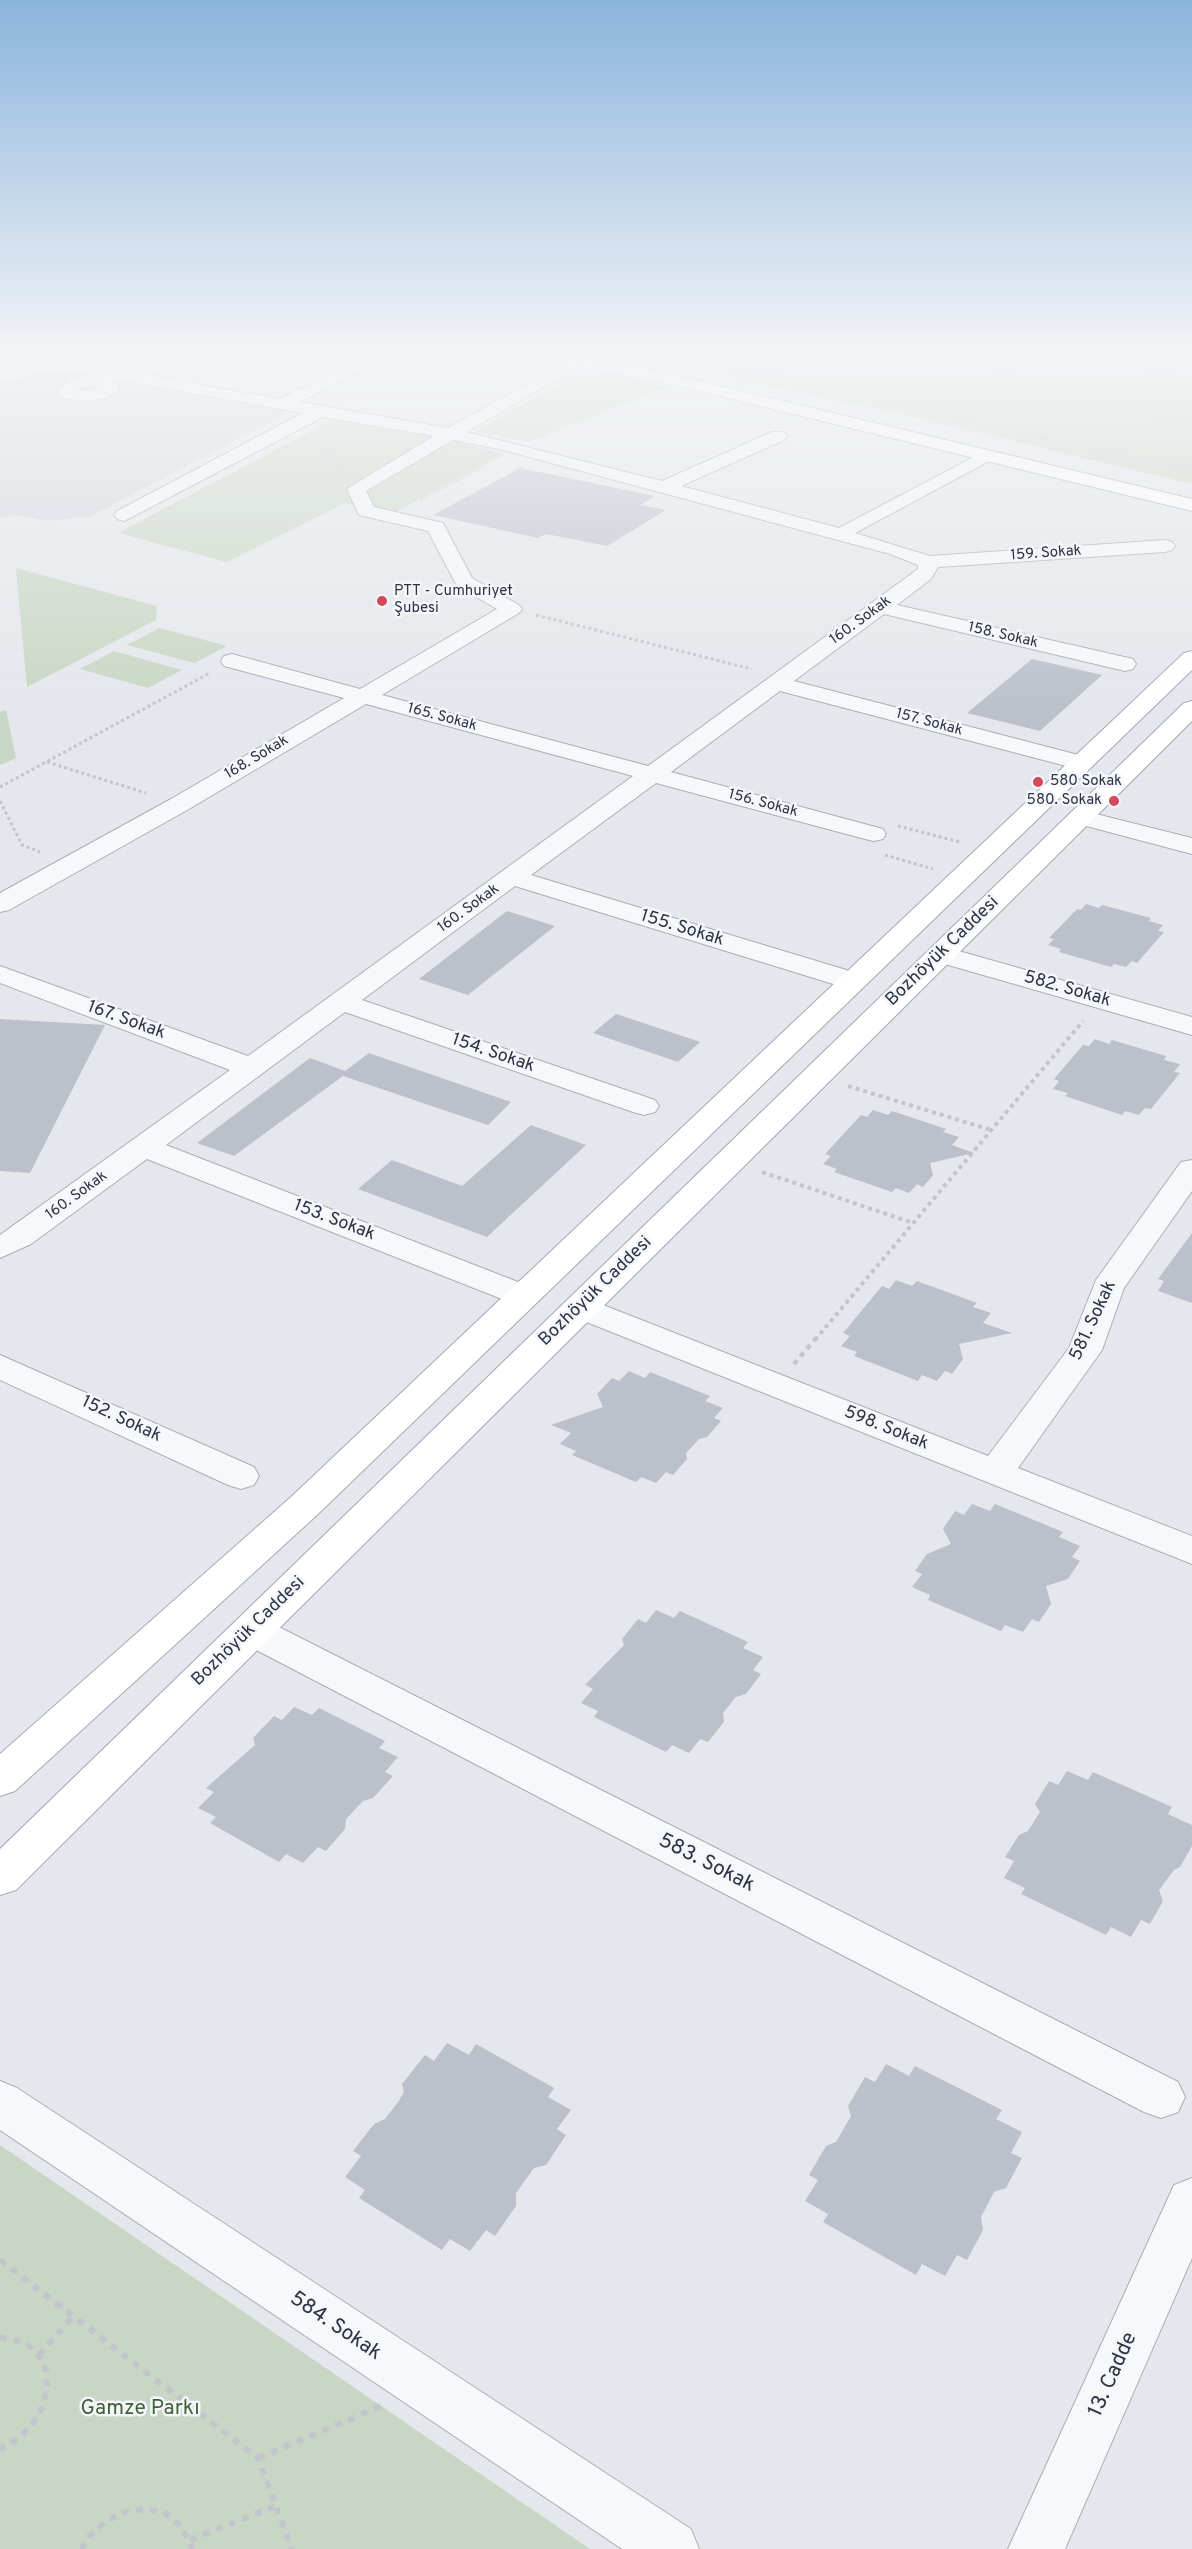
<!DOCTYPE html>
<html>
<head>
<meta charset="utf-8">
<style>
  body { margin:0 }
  canvas { display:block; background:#e4e7ec }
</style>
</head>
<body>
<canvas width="1192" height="2549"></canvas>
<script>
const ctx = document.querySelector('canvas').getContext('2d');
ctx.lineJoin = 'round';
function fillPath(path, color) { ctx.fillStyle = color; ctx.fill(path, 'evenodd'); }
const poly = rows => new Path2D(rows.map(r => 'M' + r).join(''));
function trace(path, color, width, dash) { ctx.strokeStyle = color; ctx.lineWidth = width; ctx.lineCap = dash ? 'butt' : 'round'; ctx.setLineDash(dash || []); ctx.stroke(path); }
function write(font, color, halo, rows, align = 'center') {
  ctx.font = font + ' Overpass,sans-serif'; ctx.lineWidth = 5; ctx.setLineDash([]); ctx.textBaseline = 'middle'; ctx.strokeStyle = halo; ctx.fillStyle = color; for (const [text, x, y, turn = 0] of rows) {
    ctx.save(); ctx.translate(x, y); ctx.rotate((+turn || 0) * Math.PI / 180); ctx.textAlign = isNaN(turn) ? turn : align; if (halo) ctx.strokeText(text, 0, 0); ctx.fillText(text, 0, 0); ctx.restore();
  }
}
fillPath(poly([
  [57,373,67,373,289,412,91,516,46,521,25,516,0,517,0,385,32,375]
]), '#d2d6de');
fillPath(poly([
  [609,352,1057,352,1192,371,1192,484,922,419],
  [587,369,668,387,529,442,475,431],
  [332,420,454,441,505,454,393,513,345,503,227,562,118,533],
  [16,568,157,606,156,620,27,687],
  [160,628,227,646,194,663,127,645],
  [114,651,182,670,148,688,80,669],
  [6,710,16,758,0,765,0,712],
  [0,2145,590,2549,0,2549]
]), '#c9d6c5');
fillPath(poly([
  [520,468,655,496,640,505,666,510,607,546,546,534,538,538,433,515],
  [1032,659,1102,675,1040,731,967,713],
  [1086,904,1099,908,1102,905,1151,918,1149,921,1163,925,1158,931,1164,932,1137,963,1132,961,1126,967,1114,964,1111,967,1059,952,1061,949,1048,945,1054,939,1049,938,1077,909,1081,910],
  [507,911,555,926,468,995,419,979],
  [616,1014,700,1042,678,1062,593,1033],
  [0,1019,105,1025,30,1173,0,1171],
  [1095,1039,1109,1044,1112,1040,1166,1056,1164,1060,1180,1064,1174,1072,1180,1073,1151,1109,1145,1108,1139,1115,1125,1111,1122,1115,1065,1096,1068,1093,1053,1089,1059,1081,1054,1079,1083,1045,1089,1046],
  [369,1053,511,1102,488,1125,343,1076,234,1156,197,1143,310,1058,345,1071],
  [873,1110,888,1115,892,1111,946,1129,943,1132,959,1137,952,1145,974,1153,930,1163,933,1175,923,1187,917,1184,909,1193,896,1188,892,1192,834,1172,837,1169,823,1164,831,1156,825,1154,861,1115,867,1117],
  [531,1125,586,1145,487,1237,358,1189,392,1160,462,1186],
  [1192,1233,1192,1303,1158,1291,1164,1281,1158,1279],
  [896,1280,912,1286,917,1281,977,1303,973,1307,991,1313,983,1323,1012,1333,959,1344,963,1359,952,1374,945,1371,937,1381,922,1375,918,1381,854,1356,857,1352,841,1346,850,1336,843,1333,882,1286,889,1289],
  [629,1371,645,1378,650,1372,710,1396,705,1401,723,1408,714,1418,721,1421,707,1437,699,1439,686,1453,687,1459,673,1475,666,1472,656,1483,641,1477,636,1482,572,1455,576,1451,560,1444,571,1433,551,1425,603,1407,597,1394,612,1378,619,1381],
  [972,1504,990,1511,995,1504,1063,1532,1059,1537,1080,1546,1072,1557,1080,1561,1068,1579,1046,1586,1051,1604,1039,1622,1032,1619,1023,1632,1005,1625,1001,1631,928,1600,930,1595,912,1587,922,1574,915,1571,927,1554,951,1544,943,1529,955,1511,964,1515],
  [656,1610,674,1618,680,1611,748,1642,743,1648,763,1657,753,1670,761,1674,746,1694,736,1697,723,1713,724,1722,708,1742,700,1739,689,1753,672,1745,666,1752,594,1717,598,1711,581,1703,593,1689,585,1685,624,1645,622,1639,638,1619,646,1623],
  [294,1707,312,1715,319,1708,385,1741,379,1748,398,1757,385,1772,393,1776,373,1798,363,1801,346,1819,345,1829,326,1851,318,1847,303,1863,286,1854,279,1862,210,1823,216,1817,198,1808,214,1792,206,1788,255,1745,253,1738,274,1716,282,1720],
  [1067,1771,1088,1780,1093,1772,1172,1807,1168,1814,1192,1825,1192,1846,1180,1867,1174,1870,1159,1890,1163,1901,1150,1924,1141,1920,1131,1937,1111,1927,1106,1935,1021,1894,1025,1888,1004,1878,1014,1861,1005,1857,1019,1835,1028,1831,1040,1812,1035,1804,1049,1781,1058,1785],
  [447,2043,469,2055,476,2044,554,2088,548,2097,571,2110,557,2129,566,2135,546,2165,534,2168,516,2193,516,2206,495,2236,486,2230,470,2251,450,2239,442,2250,359,2198,365,2190,345,2177,361,2156,353,2151,374,2124,385,2119,398,2102,404,2092,402,2084,425,2055,434,2061],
  [886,2064,909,2076,915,2066,1002,2110,996,2119,1022,2132,1011,2153,1022,2158,1006,2188,994,2192,981,2217,983,2230,967,2260,957,2255,945,2276,922,2264,916,2275,823,2222,828,2214,805,2201,818,2180,809,2175,826,2146,836,2142,851,2116,848,2106,865,2077,875,2082]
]), '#bbc0ca');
const minor = poly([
  [178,352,199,352,151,376,280,399,376,352,396,352,394,355,300,402,448,428,577,356,583,358,585,361,583,364,467,432,662,481,772,432,784,432,787,436,784,440,681,486,839,528,987,450,996,455,993,459,855,533,930,556,1165,540,1172,542,1175,546,1172,550,1165,552,938,567,931,579,897,605,1133,659,1136,664,1133,669,1125,671,884,614,794,681,1090,758,1094,763,1090,768,1074,768,780,691,671,772,883,829,886,834,883,839,874,841,865,839,656,783,531,875,863,975,867,981,863,987,853,989,843,987,515,886,362,1000,655,1100,659,1106,655,1112,644,1115,633,1112,345,1012,166,1145,536,1289,541,1296,536,1303,524,1306,512,1303,147,1159,31,1244,0,1258,0,1235,230,1070,0,983,0,966,248,1056,633,776,366,704,189,809,9,910,0,912,0,893,171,799,344,698,224,666,221,661,224,656,232,654,360,689,497,609,457,586,428,531,359,515,347,489,434,436,323,417,124,521,117,519,114,515,117,511,303,413,112,379,119,387,117,391,108,397,88,401,63,398,57,390,70,379,90,376,104,378,84,374,44,373,0,383,0,373,44,363,84,364,132,372,178,352],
  [90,386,100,387,88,391,77,390,90,386],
  [453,440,503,450,890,554,918,565,918,569,648,766,382,695,519,613,522,609,519,605,472,578,443,523,374,507,366,491,453,440],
  [1080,810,1192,838,1192,854,1071,822,1068,817,1071,812,1080,810],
  [941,946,1192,1017,1192,1035,931,960,927,954,931,948,941,946],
  [1192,1160,1192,1191,1124,1288,1102,1350,1018,1468,1192,1536,1192,1564,569,1315,564,1308,569,1301,581,1297,593,1301,988,1456,1069,1348,1096,1280,1181,1162,1192,1160],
  [0,1355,254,1467,259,1476,254,1485,241,1489,228,1485,0,1380,0,1355],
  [251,1615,265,1620,1178,2082,1185,2097,1178,2112,1161,2118,1144,2112,237,1640,231,1630,237,1620,251,1615],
  [0,2081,17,2088,691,2529,699,2549,622,2549,0,2130,0,2081],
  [1192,2178,1192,2258,1065,2549,1008,2549,1174,2185,1192,2178]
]);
const major = poly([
  [512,352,546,352,662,372,1192,499,1192,511,662,382,520,357,512,352],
  [1192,651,1192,670,317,1515,15,1791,0,1796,0,1754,291,1497,1184,653,1192,651],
  [1192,701,1192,721,16,1890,0,1895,0,1849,1184,703,1192,701]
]);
trace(minor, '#a9aeb7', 2);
trace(major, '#a3abb8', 2);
trace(poly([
  [1042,352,1192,374],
  [694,360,1192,471],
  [769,376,805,352],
  [978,389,1192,424],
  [942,413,1033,352],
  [1161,418,1192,388],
  [316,437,345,474],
  [421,500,489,464]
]), '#c2c5cb', 2, [2, 2]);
trace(poly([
  [536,615,752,669],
  [47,762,146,793],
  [0,787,210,673],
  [0,801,22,845,40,852],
  [898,826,960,842],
  [885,855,933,869]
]), '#c2c5cb', 3, [3, 3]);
trace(poly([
  [848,1086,991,1130],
  [762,1172,913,1223],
  [815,1340,1083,1021]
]), '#c2c5cb', 4, [4, 4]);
trace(poly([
  [794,1364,816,1338]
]), '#c2c5cb', 4.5, [5, 5]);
trace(poly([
  [0,2260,258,2458,292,2549],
  [0,2337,26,2343,39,2355,46,2370,47,2388,43,2406,33,2423,19,2438,0,2449],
  [39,2355,73,2316],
  [258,2458,381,2406],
  [190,2540,275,2506],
  [81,2549,91,2534,108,2520,127,2511,147,2509,165,2513,180,2525,193,2549]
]), '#c2c5cb', 6, [7, 7]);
fillPath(minor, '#f7f8fa');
fillPath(major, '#fff');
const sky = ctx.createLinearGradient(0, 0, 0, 709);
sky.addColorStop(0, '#8bb4dd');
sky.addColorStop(0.5, '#f3f4f6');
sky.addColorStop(1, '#f3f4f600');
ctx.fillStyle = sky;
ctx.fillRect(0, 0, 1192, 709);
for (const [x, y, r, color] of [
  [382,601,6,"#d1495b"],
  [1038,782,6,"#d1495b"],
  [1114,801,6,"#d1495b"]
]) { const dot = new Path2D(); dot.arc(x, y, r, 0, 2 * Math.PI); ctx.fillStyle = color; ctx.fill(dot); trace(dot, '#f4f6f9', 2); }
write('15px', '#2b3445', '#f4f6f9', [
  ["159. Sokak",1046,554,-4],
  ["160. Sokak",861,621,-36],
  ["158. Sokak",1003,636,13],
  ["165. Sokak",442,718,15],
  ["157. Sokak",929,723,15],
  ["168. Sokak",257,758,-31],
  ["156. Sokak",763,804,15],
  ["160. Sokak",469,909,-36],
  ["160. Sokak",77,1196,-36]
]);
write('15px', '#2b3445', '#f4f6f9', [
  ["PTT - Cumhuriyet",394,592],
  ["Şubesi",394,609],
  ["580 Sokak",1050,782],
  ["580. Sokak",1102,801,"right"]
], 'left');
write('18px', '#2b3445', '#f4f6f9', [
  ["155. Sokak",682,929,17],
  ["Bozhöyük Caddesi",943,952,-44],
  ["582. Sokak",1067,990,16],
  ["167. Sokak",126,1021,20],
  ["154. Sokak",493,1054,19],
  ["153. Sokak",334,1221,21],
  ["Bozhöyük Caddesi",596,1292,-44],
  ["581. Sokak",1094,1321,-65],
  ["152. Sokak",121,1420,25],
  ["598. Sokak",886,1429,22],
  ["Bozhöyük Caddesi",249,1632,-44]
]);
write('21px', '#2b3445', '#f4f6f9', [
  ["583. Sokak",706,1864,27],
  ["584. Sokak",335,2327,34],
  ["13. Cadde",1114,2375,-66]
]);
write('21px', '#3f6138', '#f4f6f9', [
  ["Gamze Parkı",140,2410]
]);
</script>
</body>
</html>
